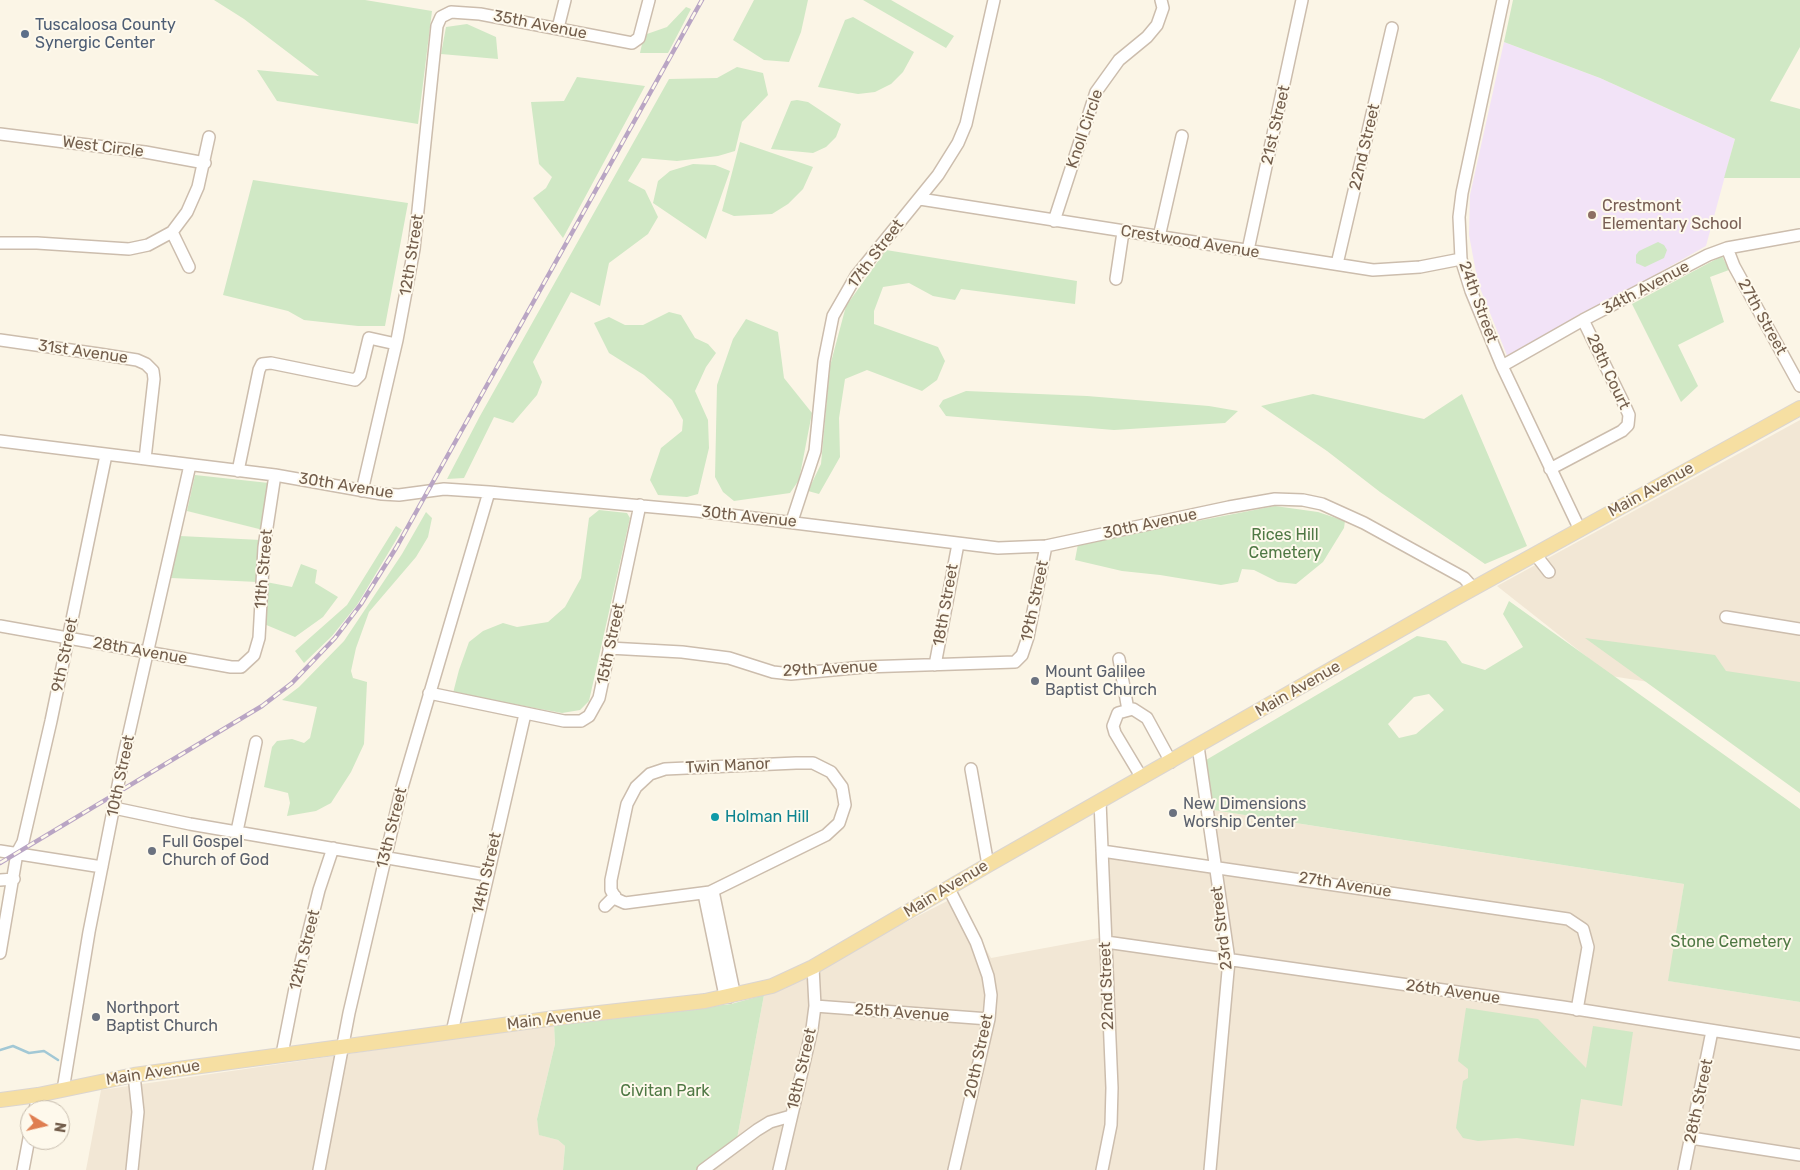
<!DOCTYPE html>
<html>
<head>
<meta charset="utf-8">
<style>
  body { margin:0 }
  #map { position:relative; width:1800px; height:1170px; overflow:hidden; background:#fbf5e6; font-family:Rubik,sans-serif }
  canvas { display:block }
  .north { position:absolute; left:20px; top:1100px; width:50px; height:50px; box-sizing:border-box; background:#fef9ec; border:1px solid #c6bbac; border-radius:50%; rotate:99deg; font-size:14px; font-weight:700; line-height:20px; text-align:center; color:#735e4c }
  .north::after { content:''; display:block; margin:auto; width:18px; height:22px; background:#df7e51; clip-path:polygon(50% 0,100% 100%,50% 72%,0 100%) }
</style>
</head>
<body>
<div id="map">
<canvas width="1800" height="1170"></canvas>
<div class="north">N</div>
</div>
<script>
const ctx = document.querySelector('canvas').getContext('2d');
ctx.lineJoin = 'round';
function fillPath(path, color) { ctx.fillStyle = color; ctx.fill(path, 'evenodd'); }
const poly = rows => new Path2D(rows.map(r => 'M' + r).join(''));
function trace(path, color, width, dash) { ctx.strokeStyle = color; ctx.lineWidth = width; ctx.lineCap = dash ? 'butt' : 'round'; ctx.setLineDash(dash || []); ctx.stroke(path); }
function write(font, color, halo, rows, align = 'center') {
  ctx.font = font + ' Rubik,sans-serif'; ctx.lineWidth = 4; ctx.setLineDash([]); ctx.textBaseline = 'middle'; ctx.strokeStyle = halo; ctx.fillStyle = color; for (const [text, x, y, turn = 0] of rows) {
    ctx.save(); ctx.translate(x, y); ctx.rotate((+turn || 0) * Math.PI / 180); ctx.textAlign = isNaN(turn) ? turn : align; if (halo) ctx.strokeText(text, 0, 0); ctx.fillText(text, 0, 0); ctx.restore();
  }
}
fillPath(poly([
  [1800,420,1800,706,1611,676,1497,586],
  [1200,808,1684,884,1669,981,1800,1002,1800,1170,702,1170,736,1144,764,995,957,896,991,958,1099,938,1095,854,1211,873],
  [554,1024,555,1044,537,1119,540,1135,558,1140,565,1146,563,1170,86,1170,101,1090]
]), '#f2e7d5');
fillPath(poly([
  [1504,42,1600,78,1735,139,1706,246,1508,358,1478,283,1469,235,1470,195]
]), '#f2e3f7');
fillPath(poly([
  [214,0,365,0,432,11,418,124,277,101,257,70,319,76,244,19],
  [754,0,808,0,801,32,789,62,764,60,733,40],
  [863,0,891,0,954,36,946,48],
  [1513,0,1800,0,1800,47,1770,101,1800,109,1800,178,1724,178,1735,139,1600,78,1504,42],
  [686,7,691,9,668,53,640,53,644,35,667,27],
  [853,17,914,52,903,72,891,84,875,92,858,94,818,87,845,20],
  [467,24,496,37,498,59,441,54,446,27],
  [737,67,763,73,768,95,742,122,735,151,718,156,677,161,642,158,628,181,645,190,658,217,648,234,609,263,600,306,571,292,533,362,542,382,537,395,513,423,494,417,464,478,447,479,480,416,669,79,717,78],
  [577,77,645,86,563,238,533,198,546,188,552,177,539,164,531,102,564,101],
  [797,100,808,102,841,124,836,137,826,147,813,153,771,149,791,101],
  [740,142,813,167,803,189,788,204,772,214,734,216,722,211],
  [693,164,715,165,730,171,706,239,653,203,658,181,670,171],
  [253,180,408,203,385,326,358,326,304,320,288,311,223,295],
  [1658,242,1664,245,1667,250,1664,258,1645,267,1636,263,1636,255,1639,251],
  [886,250,1077,281,1075,304,961,289,955,300,933,296,909,283,883,287,874,311,874,324,938,347,945,361,937,380,922,391,867,370,845,379,839,418,840,457,819,494,808,491,821,464,830,366,846,306],
  [1722,256,1729,270,1710,277,1724,322,1678,345,1698,386,1681,402,1632,304],
  [669,312,681,315,695,338,708,344,716,353,706,367,695,391,708,420,709,448,698,494,687,497,658,495,650,480,661,448,682,431,683,420,672,400,644,375,609,353,594,323,609,317,625,325,643,325],
  [746,319,778,332,784,378,812,413,799,480,790,493,734,501,723,492,715,477,717,385,733,339],
  [966,391,1087,396,1209,406,1238,411,1225,423,1114,430,946,416,939,406,943,400],
  [1313,394,1424,419,1462,394,1527,546,1485,564,1380,492,1327,451,1261,406],
  [195,475,269,483,263,530,187,511],
  [1275,506,1318,512,1345,521,1344,528,1323,562,1296,584,1278,582,1254,570,1242,569,1238,582,1221,585,1160,575,1122,571,1075,560,1078,544],
  [599,510,627,513,630,518,589,701,580,710,562,713,453,693,459,670,469,642,483,631,503,623,517,627,548,622,565,607,581,578,589,518],
  [426,512,432,518,428,537,416,557,369,612,356,648,351,671,353,678,367,682,364,744,351,772,331,803,316,811,287,816,290,803,288,793,264,787,272,747,277,741,292,739,304,743,310,738,317,707,282,700,299,687,344,641,402,554],
  [396,526,402,530,357,605,332,636,304,663,295,651,347,605],
  [180,536,261,540,258,582,171,578],
  [301,564,317,570,315,583,338,597,323,617,295,637,264,624,266,582,292,587],
  [1509,601,1800,809,1800,1002,1668,981,1684,884,1213,810,1206,760,1417,636,1446,641,1462,663,1485,670,1523,647,1503,614],
  [1429,694,1444,710,1416,734,1399,738,1388,724,1414,697],
  [1585,638,1715,655,1726,671,1800,682,1800,793],
  [764,995,736,1144,702,1170,563,1170,565,1146,558,1140,539,1135,537,1119,555,1044,554,1024,731,1004],
  [1466,1008,1538,1019,1586,1068,1593,1026,1633,1032,1622,1106,1581,1099,1574,1146,1517,1138,1478,1141,1463,1138,1456,1128,1463,1081,1468,1078,1468,1069,1458,1061]
]), '#d0e8c5');
trace(poly([
  [0,1050,13,1046,29,1053,44,1051,58,1060]
]), '#a2c8d5', 2.5);
const minor = poly([
  [1503,0,1462,193,1459,217,1461,259,1471,291,1502,366,1580,530],
  [558,28,565,0],
  [0,134,145,152,205,163],
  [920,199,1373,270,1420,267,1461,259],
  [1054,221,1096,92,1119,60,1147,37,1157,25,1163,8,1161,0],
  [1159,237,1182,136],
  [0,243,37,243,129,249,148,245,172,232],
  [1727,248,1734,266,1800,386],
  [1248,250,1302,0],
  [1337,264,1392,28],
  [189,267,172,232,187,212,198,187,209,137],
  [1116,279,1123,232],
  [0,340,99,354,137,360,146,364,153,371,154,379,145,459],
  [1502,366,1583,320,1708,255,1727,248,1800,235],
  [0,441,275,475,382,494,399,495,444,489,489,492,697,511,998,548,1046,546,1229,507,1275,499,1303,500,1322,504,1364,523,1464,578,1473,588],
  [1550,469,1622,431,1628,425,1629,415,1625,406,1583,320],
  [238,471,259,370,262,364,271,363,355,380,360,375,369,338,396,344],
  [362,491,397,340,414,249,437,26,441,17,451,12,480,14,632,43,639,38,649,0],
  [792,521,815,451,824,361,833,316,856,276,938,175,958,143,966,124,994,0],
  [1535,554,1549,572],
  [1726,617,1800,629],
  [0,626,231,667,241,667,254,655,259,638,264,547,275,475],
  [609,648,682,652,729,658,773,672,791,674,864,667,1015,662,1022,655,1028,637,1046,546],
  [1119,659,1128,710],
  [935,665,958,544],
  [429,693,564,721,581,721,589,716,599,698,640,505],
  [1198,746,1229,960,1210,1170],
  [796,763,813,763,831,772,842,787,845,805,839,823,826,835,710,892,625,903,616,899,611,890,611,880,627,804,636,787,650,774,665,769,796,763],
  [971,769,988,865],
  [1142,778,1115,733,1113,726,1118,713,1133,709,1147,718,1171,762],
  [1100,801,1112,1088,1111,1125,1102,1170],
  [114,808,190,824,487,875],
  [237,831,256,742],
  [0,851,102,867],
  [1102,851,1568,919,1583,929,1588,947,1577,1010],
  [0,880,14,879],
  [949,889,976,942,988,976,991,995,989,1019,954,1170],
  [704,894,724,991,729,997,733,987,713,891],
  [605,906,615,896],
  [1106,942,1563,1007,1800,1044],
  [0,953,17,853,23,842,51,721,106,455],
  [815,1006,989,1019],
  [452,1032,525,714],
  [282,1054,297,978,319,890,333,848],
  [63,1090,89,932,124,755,190,465],
  [35,1110,38,1095],
  [1691,1138,1800,1155],
  [23,1170,30,1133],
  [132,1170,138,1112,134,1075],
  [319,1170,349,1013,401,791,489,492],
  [703,1170,757,1130,770,1122,791,1116],
  [779,1170,812,1029,815,1006,813,967],
  [1684,1170,1712,1031]
]);
const major = poly([
  [0,1100,38,1095,134,1075,555,1018,705,1001,772,986,813,967,988,865,1456,598,1800,408]
]);
trace(minor, '#ccbdad', 14);
trace(major, '#dbd5d0', 16);
trace(minor, '#fff', 11);
trace(major, '#f6dfa2', 14);
const rail = poly([
  [0,863,262,706,292,683,335,638,361,604,396,548,702,0]
]);
trace(rail, '#b9a5c4', 4.5);
trace(rail, '#fef9ec', 2.5, [8]);
for (const [x, y, r, color] of [
  [25,34,5,"#5c6f8a"],
  [1592,215,5,"#8d6e63"],
  [1035,681,5,"#6b7280"],
  [1173,813,5,"#6b7280"],
  [715,817,5,"#0f9aa8"],
  [152,851,5,"#6b7280"],
  [96,1017,5,"#6b7280"]
]) { const dot = new Path2D(); dot.arc(x, y, r, 0, 2 * Math.PI); ctx.fillStyle = color; ctx.fill(dot); trace(dot, '#fef9ec', 2); }
write('16px', '#4e5e75', '#fef9ec', [
  ["Tuscaloosa County",35,25],
  ["Synergic Center",35,43]
], 'left');
write('16px', '#735e4c', '#fef9ec', [
  ["35th Avenue",540,25,11],
  ["21st Street",1276,125,-77],
  ["Knoll Circle",1085,129,-71],
  ["West Circle",103,147,7],
  ["22nd Street",1365,147,-77],
  ["Crestwood Avenue",1190,242,9],
  ["17th Street",876,254,-53],
  ["12th Street",412,255,-81],
  ["34th Avenue",1646,288,-28],
  ["24th Street",1478,302,70],
  ["27th Street",1762,317,61],
  ["31st Avenue",83,352,8],
  ["28th Court",1608,372,65],
  ["30th Avenue",346,486,9],
  ["Main Avenue",1651,490,-29],
  ["30th Avenue",749,517,6],
  ["30th Avenue",1150,524,-12],
  ["11th Street",264,569,-85],
  ["19th Street",1035,601,-78],
  ["18th Street",946,605,-80],
  ["15th Street",611,644,-78],
  ["28th Avenue",140,651,10],
  ["9th Street",65,655,-78],
  ["29th Avenue",830,669,-3],
  ["Main Avenue",1298,689,-30],
  ["Twin Manor",728,766,-3],
  ["10th Street",121,776,-78],
  ["13th Street",392,828,-76],
  ["14th Street",487,873,-77],
  ["27th Avenue",1345,885,9],
  ["Main Avenue",946,889,-31],
  ["23rd Street",1222,928,-97],
  ["12th Street",305,950,-76],
  ["22nd Street",1107,986,-92],
  ["26th Avenue",1453,992,8],
  ["25th Avenue",902,1013,4],
  ["Main Avenue",554,1019,-7],
  ["20th Street",979,1056,-78],
  ["18th Street",802,1069,-77],
  ["Main Avenue",153,1073,-9],
  ["28th Street",1699,1101,-78]
]);
write('16px', '#785e54', '#fef9ec', [
  ["Crestmont",1602,206],
  ["Elementary School",1602,224]
], 'left');
write('16px', '#4f7844', '#fef9ec', [
  ["Rices Hill",1285,535],
  ["Cemetery",1285,553],
  ["Stone Cemetery",1731,942],
  ["Civitan Park",665,1091]
]);
write('16px', '#5b616d', '#fef9ec', [
  ["Mount Galilee",1045,672],
  ["Baptist Church",1045,690],
  ["New Dimensions",1183,804],
  ["Worship Center",1183,822],
  ["Full Gospel",162,842],
  ["Church of God",162,860],
  ["Northport",106,1008],
  ["Baptist Church",106,1026]
], 'left');
write('16px', '#0d838f', '#fef9ec', [
  ["Holman Hill",725,817]
], 'left');
</script>
</body>
</html>
